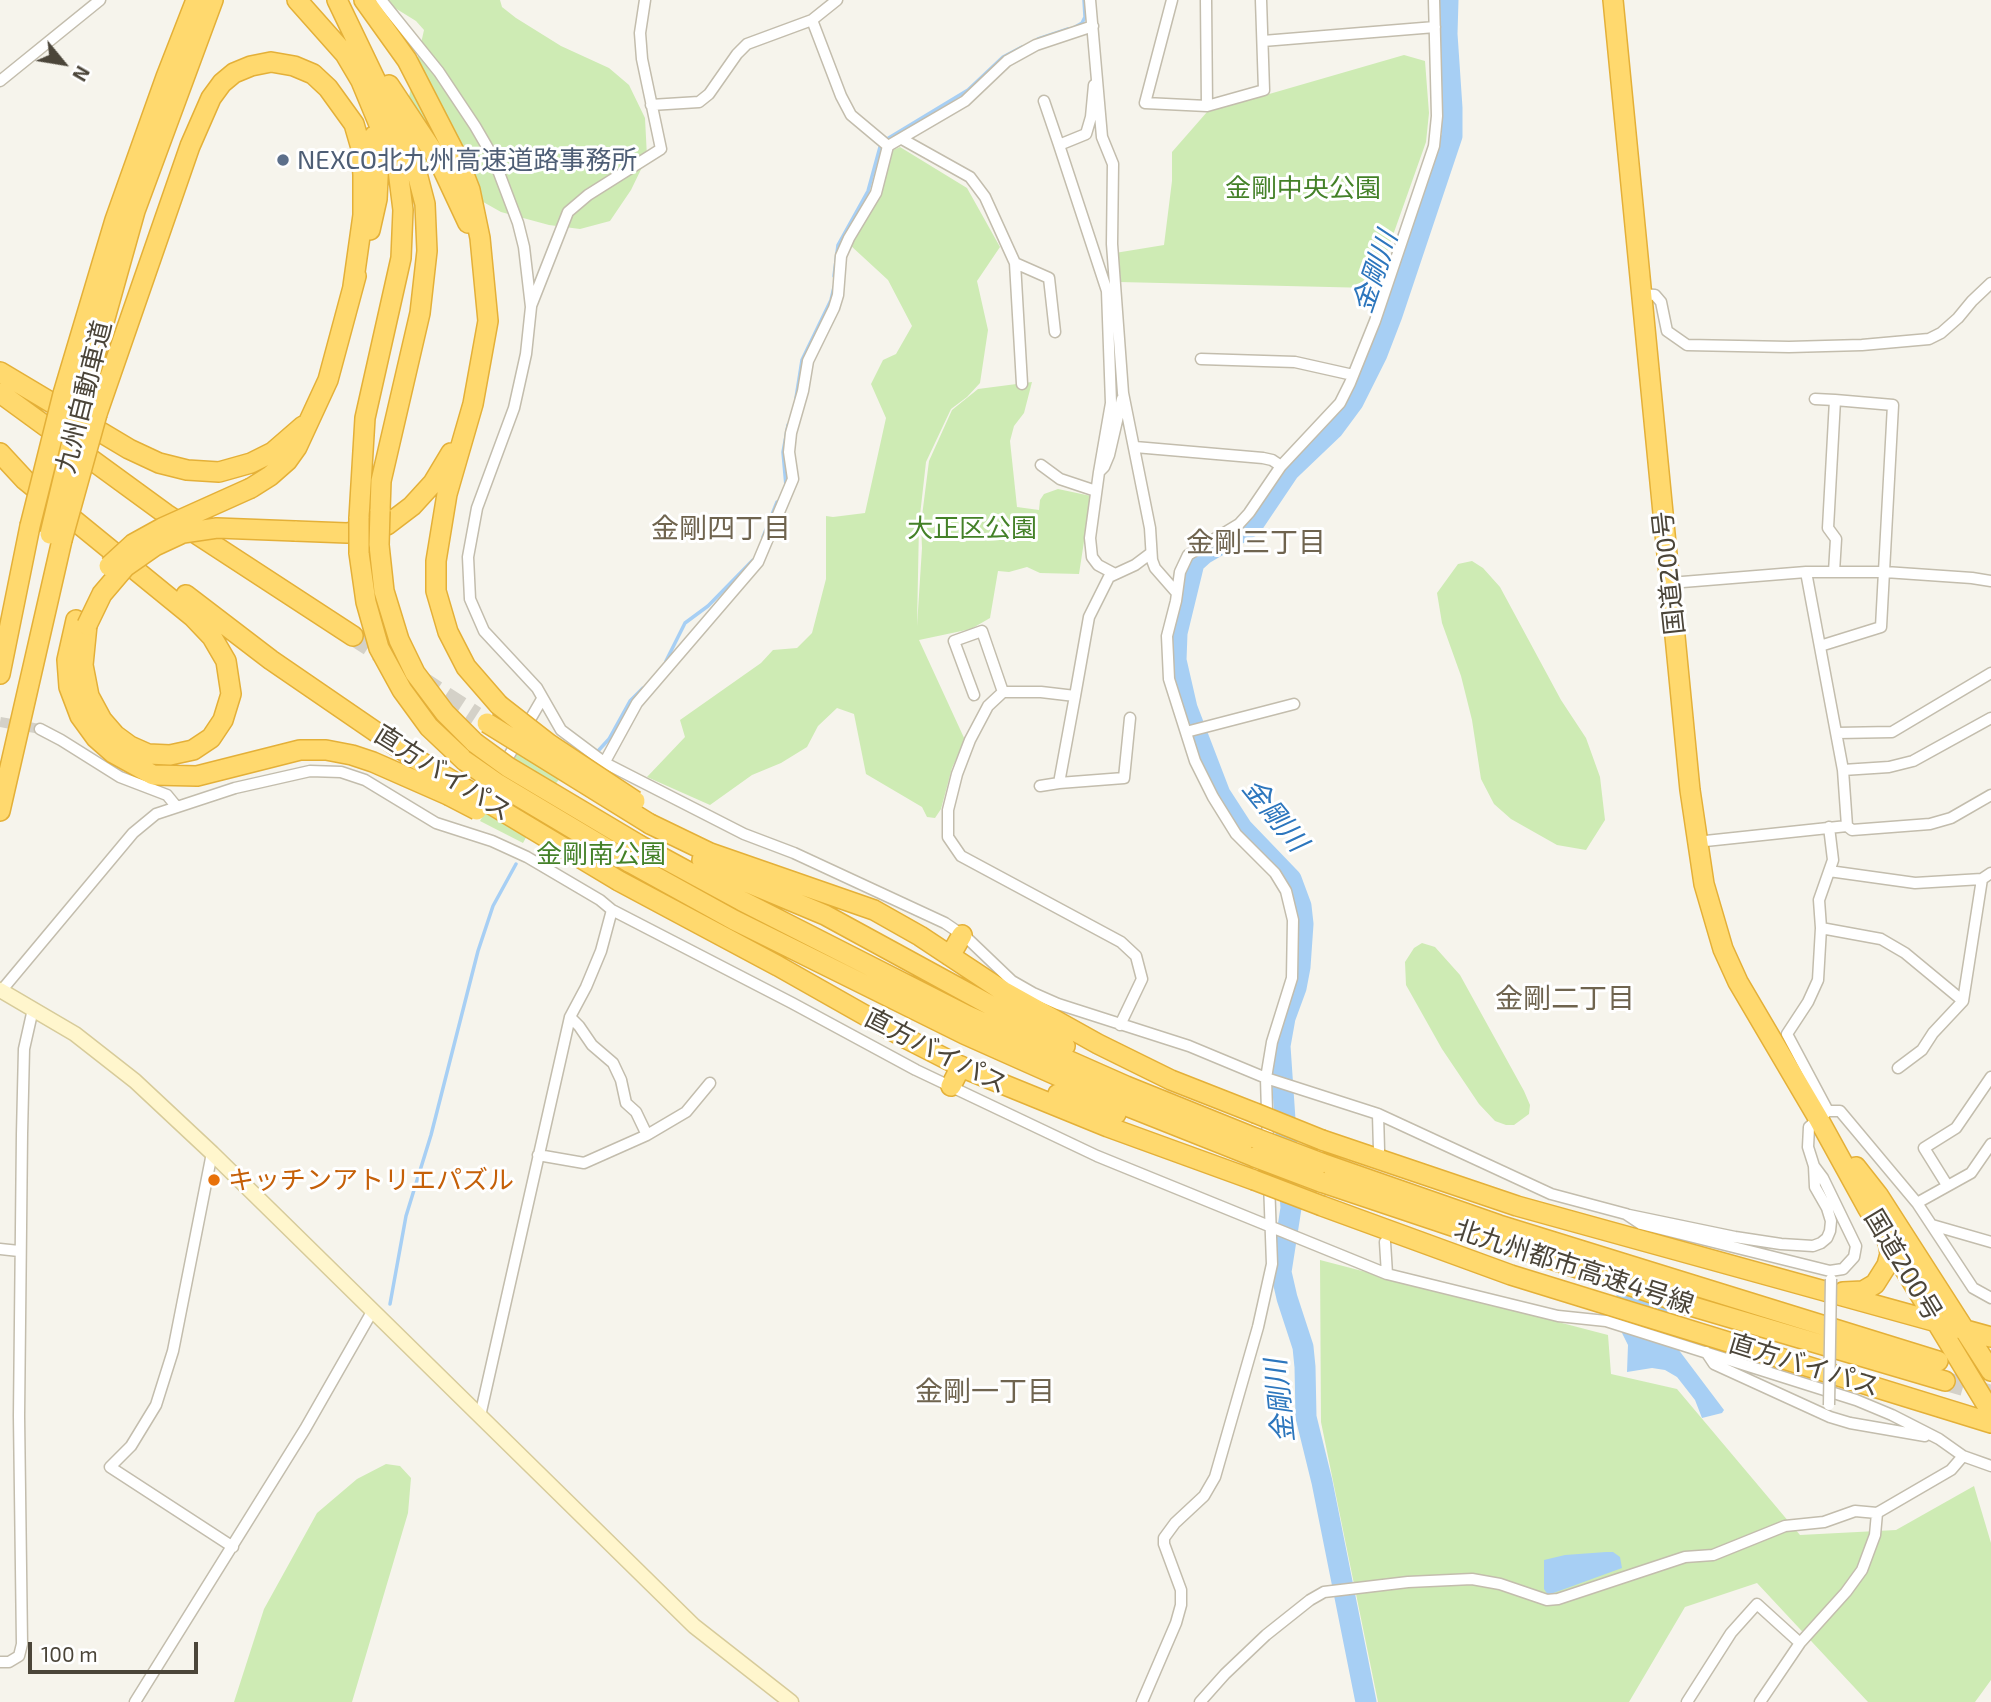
<!DOCTYPE html>
<html>
<head>
<meta charset="utf-8">
<style>
  body { margin:0 }
  #map { position:relative; width:1991px; height:1702px; overflow:hidden; background:#f6f4ec; font-family:"Exo 2",sans-serif }
  canvas { display:block }
  .north { position:absolute; left:28px; top:28px; width:70px; height:70px; -webkit-text-stroke:5px #fff; paint-order:stroke; rotate:120deg; font-size:19px; font-weight:700; line-height:28px; text-align:center; color:#4b4539 }
  .north::after { content:''; display:block; margin:auto; width:24px; height:32px; background:#4b4539; clip-path:polygon(50% 0,100% 100%,50% 72%,0 100%) }
  .scale { position:absolute; left:28px; top:1642px; width:170px; height:32px; box-sizing:border-box; border:4px solid #4b4539; border-top:0; padding-left:9px; font-size:21px; line-height:24px; white-space:nowrap; color:#4b4539; -webkit-text-stroke:5px #fff; paint-order:stroke }
</style>
</head>
<body>
<div id="map">
<canvas width="1991" height="1702"></canvas>
<div class="north">N</div>
<div class="scale">100 m</div>
</div>
<script>
const ctx = document.querySelector('canvas').getContext('2d');
ctx.lineJoin = 'round';
function fillPath(path, color) { ctx.fillStyle = color; ctx.fill(path, 'evenodd'); }
const poly = rows => new Path2D(rows.map(r => 'M' + r).join(''));
function trace(path, color, width, dash) { ctx.strokeStyle = color; ctx.lineWidth = width; ctx.lineCap = dash ? 'butt' : 'round'; ctx.setLineDash(dash || []); ctx.stroke(path); }
function write(font, color, halo, rows, align = 'center') {
  ctx.font = font + ' "Exo 2","Noto Sans JP",sans-serif'; ctx.lineWidth = 6; ctx.setLineDash([]); ctx.textBaseline = 'middle'; ctx.strokeStyle = halo; ctx.fillStyle = color; for (const [text, x, y, turn = 0] of rows) {
    ctx.save(); ctx.translate(x, y); ctx.rotate((+turn || 0) * Math.PI / 180); ctx.textAlign = isNaN(turn) ? turn : align; if (halo) ctx.strokeText(text, 0, 0); ctx.fillText(text, 0, 0); ctx.restore();
  }
}
fillPath(poly([
  [382,0,500,0,502,7,516,18,561,46,609,68,629,85,645,118,647,157,631,190,610,221,580,229,549,225,501,212,407,159,408,101,424,30,416,21],
  [1404,55,1425,61,1429,113,1426,142,1387,252,1371,288,1119,282,1115,253,1164,245,1172,181,1172,152,1207,112],
  [900,147,967,188,1000,247,977,281,988,330,980,383,967,397,951,409,926,462,919,524,917,626,922,548,921,524,929,461,952,410,978,389,1032,382,1024,413,1014,426,1010,441,1017,507,1039,510,1040,500,1044,494,1058,489,1091,496,1079,574,1040,573,1027,567,1009,572,998,571,990,618,971,629,919,640,965,740,952,768,941,809,935,818,927,817,922,807,866,774,854,714,837,708,818,726,807,747,781,763,752,775,710,805,647,777,685,737,680,720,761,663,773,650,797,648,812,633,826,579,826,516,833,517,865,513,886,418,871,384,883,360,896,354,912,326,888,280,850,245,879,196,891,151],
  [1472,561,1483,568,1500,587,1561,700,1586,738,1600,777,1605,820,1586,850,1557,845,1511,819,1494,804,1481,779,1472,720,1461,676,1442,623,1437,593,1458,564],
  [535,722,577,756,554,786,523,843,480,821],
  [1422,943,1435,947,1460,975,1524,1091,1530,1105,1529,1114,1514,1125,1506,1125,1495,1121,1479,1104,1442,1049,1406,985,1405,962,1414,948],
  [1320,1260,1608,1335,1611,1374,1677,1389,1800,1535,1896,1530,1974,1486,1991,1543,1991,1680,1975,1702,1868,1702,1757,1583,1685,1607,1629,1702,1378,1702,1321,1422],
  [386,1464,400,1466,411,1478,408,1513,352,1702,234,1702,264,1609,317,1513,357,1479]
]), '#ceebb4');
fillPath(poly([
  [1616,1276,1682,1294,1671,1314,1678,1349,1724,1410,1722,1413,1702,1418,1695,1400,1677,1377,1665,1370,1652,1368,1627,1372,1628,1345,1622,1333,1620,1304,1615,1292],
  [1606,1552,1613,1552,1620,1557,1622,1568,1548,1595,1544,1589,1544,1560,1565,1555]
]), '#a7cff4');
trace(poly([
  [1075,27,1082,23,1085,17,1084,0],
  [1038,39,1068,29],
  [834,276,838,245,868,191,880,147,887,139,968,90,1003,57,1022,47],
  [796,398,802,360,831,300,834,287],
  [786,486,783,452,788,425],
  [763,537,777,502],
  [666,661,685,623,708,606,753,560],
  [598,751,609,739,630,701,643,688],
  [390,1304,406,1216,431,1135,478,951,493,906,516,864]
]), '#a7cff4', 3.5);
trace(poly([
  [1366,1702,1322,1482,1306,1417,1305,1367,1303,1347,1287,1298,1281,1272,1291,1208,1280,1046,1285,1018,1296,988,1300,967,1303,924,1301,906,1291,879,1242,828,1220,794,1187,708,1176,660,1177,633,1194,563,1204,554,1252,526,1289,471,1333,429,1353,402,1377,354,1392,315,1452,136,1452,108,1447,34,1448,0]
]), '#a7cff4', 21);
trace(poly([
  [0,722,40,729]
]), '#d4d1c8', 10, [10, 5]);
trace(poly([
  [353,636,390,660],
  [421,680,476,716],
  [1945,1381,1990,1394]
]), '#d4d1c8', 19, [19, 10]);
const street = poly([
  [381,0,439,72,475,126,493,157,518,223,524,247,531,307,526,354,514,408,477,508,468,557,470,599,484,631,537,688,561,730,605,763,744,834,794,853,945,923,967,938,1012,981,1033,993,1058,1004,1189,1046,1266,1078,1378,1114,1551,1194,1626,1214,1641,1224,1830,1271,1843,1269,1854,1257,1856,1246,1823,1178,1814,1166,1808,1147,1809,1127,1828,1111,1840,1111,1917,1203,1973,1288,1991,1298],
  [837,0,812,20,841,96,851,115,888,146],
  [1090,0,1102,137,1113,164,1112,244,1123,393,1150,528,1152,560,1155,568,1176,592],
  [1172,0,1145,103,1207,106,1264,90,1261,0],
  [1206,0,1207,106],
  [1263,41,1435,27],
  [0,81,100,0],
  [1044,101,1059,145,1086,134,1091,117,1094,85],
  [651,105,699,102,709,94,737,54,747,44,812,20],
  [902,139,970,177,985,197,1015,263,1022,384],
  [1059,145,1107,291,1111,403,1099,472],
  [1015,263,1049,278,1055,332],
  [1640,294,1655,295,1661,302,1667,331,1687,345,1789,347,1862,345,1929,339,1941,333,1958,318,1972,301,1991,283],
  [531,306,568,212,588,195,661,149,642,59,640,33,645,0],
  [1201,359,1295,362,1353,375],
  [1815,399,1835,400],
  [1135,447,1263,458,1272,460,1281,466],
  [1041,465,1060,479,1096,491],
  [1806,572,1885,572,1972,578,1991,581],
  [1113,573,1098,565,1092,557,1090,538,1099,472,1104,467,1109,455,1122,399],
  [1670,583,1806,572,1843,770,1847,826,1696,842],
  [1820,646,1881,627,1893,405,1835,400,1828,528,1836,539,1834,572],
  [974,695,954,641,982,631,1003,692],
  [1075,696,1059,783,1124,778,1130,718],
  [40,729,61,740,120,777,167,795,176,806],
  [1186,732,1294,704],
  [1837,733,1892,732,1991,673],
  [503,766,542,699],
  [602,767,637,703,758,562,793,479,789,452,791,433,803,391,808,361,834,308,838,295,841,256,849,238,876,193,888,146,965,101,1007,61,1036,45,1093,26],
  [1843,770,1889,767,1913,761,1991,718],
  [1040,786,1059,783],
  [1847,826,1852,830,1930,824,1951,818,1991,795],
  [1829,871,1915,883,1982,879,1991,873],
  [1821,928,1881,939,1905,953,1963,1001],
  [1,991,133,833,156,814,235,788,310,771,341,772,365,780,436,823,492,841,527,857,600,900,612,910,792,1003,916,1070,1097,1156,1387,1274,1558,1316,1606,1321,1856,1400,1892,1415,1939,1439,1963,1456,1991,1466],
  [1120,1025,1142,979,1136,956,1121,942,961,856,948,837,948,810,957,774,970,740,988,706,1003,692,1041,692,1075,696,1089,617,1109,577,1135,565,1151,553],
  [1898,1068,1922,1050,1933,1033,1963,1001,1982,879],
  [1828,1111,1787,1034,1808,1002,1818,980,1821,928,1819,900,1833,860,1829,827],
  [1378,1114,1379,1150],
  [647,1135,686,1112,710,1083],
  [1268,1145,1266,1078,1272,1042,1292,978,1293,920,1286,891,1275,873,1236,834,1213,797,1195,761,1169,679,1167,636,1176,601,1180,572,1188,555,1239,524,1249,513,1281,466,1340,403,1350,383,1375,321,1434,146,1437,116,1434,0],
  [212,1153,173,1351,156,1405,131,1446,110,1467,233,1547],
  [538,1155,584,1163,647,1135,636,1112,626,1103,621,1080,613,1063,592,1045,579,1026,570,1017],
  [1947,1185,1924,1148,1956,1128,1991,1077],
  [1917,1203,1971,1173,1991,1144],
  [1629,1215,1735,1237,1781,1244,1813,1246,1821,1243,1827,1238,1830,1231,1831,1221,1827,1208,1815,1187,1814,1166],
  [1932,1225,1991,1242],
  [1385,1242,1387,1274],
  [0,1249,19,1251],
  [1706,1352,1714,1364,1830,1417,1850,1423,1925,1436],
  [480,1416,570,1017,586,987,601,951,612,910],
  [0,1662,9,1662,19,1656,22,1644,19,1416,22,1134,24,1049,33,1009],
  [135,1702,305,1429,373,1310],
  [1142,1702,1176,1623,1181,1605,1181,1590,1164,1544,1164,1538,1175,1523,1204,1496,1215,1477,1258,1327,1272,1264,1269,1182],
  [1200,1702,1225,1674,1266,1635,1310,1600,1324,1592,1408,1582,1472,1579,1500,1584,1547,1600,1558,1599,1685,1557,1713,1555,1785,1526,1824,1522,1855,1511,1877,1513,1951,1470,1963,1456],
  [1687,1702,1731,1633,1757,1604,1800,1643],
  [1760,1702,1800,1643,1846,1592,1862,1570,1875,1535,1877,1513]
]);
const secondary = poly([
  [0,990,75,1034,135,1081,212,1153,694,1626,791,1702]
]);
const highway = poly([
  [297,0,345,54,361,81,398,170,403,210,401,258,365,418,359,518],
  [337,0,413,158,425,204,427,251,420,313,381,481,380,511],
  [364,0,407,60,458,159,470,190,480,238,488,321,473,404,447,494,436,561,436,591,448,632,466,667,499,705],
  [1613,0,1690,790,1704,884,1723,949,1738,982,1818,1118,1867,1207,1991,1412],
  [389,85,438,159,468,223],
  [370,230,377,199,379,158,374,136],
  [0,372,129,449,159,463,187,470,219,472,251,463,273,452,303,426],
  [0,393,166,514,353,636],
  [63,394,115,220,166,77,196,0],
  [81,404,135,211,213,0],
  [97,414,190,146,211,98,222,83,234,73,251,66,271,62,294,66,313,74,328,88,354,124,361,148,363,175,363,215,353,286],
  [0,453,25,480,193,617,212,637,226,661,231,694,223,720,211,738,193,750,170,755,148,754,130,746,115,735,102,720,89,696,83,665,87,625],
  [251,488,270,476,287,461,297,447,328,380,356,276],
  [295,531,347,533,387,525,412,506,433,483,451,453],
  [379,545,384,591,399,640,415,673,445,713,475,743],
  [359,553,366,602,379,648,402,690,429,727,465,761],
  [186,595,271,660,411,756,454,782],
  [76,620,67,660,69,687,80,716,96,738,113,753,153,775,197,776,300,750,326,750,352,755,373,762,448,795],
  [0,674,30,526],
  [0,811,62,540],
  [650,824,710,853,874,910,920,936,1003,991,1098,1044,1171,1080,1255,1113],
  [639,845,742,901,968,1016,1126,1086,1255,1138],
  [702,860,727,874,825,915,1065,1046],
  [629,862,734,920,964,1034,1119,1103,1255,1157],
  [619,881,778,966,907,1039,968,1070,1108,1127,1254,1180],
  [950,956,962,935],
  [951,1086,961,1066],
  [1058,1094,1116,1114],
  [1322,1140,1517,1206,1991,1337],
  [1321,1163,1499,1225,1938,1361],
  [1856,1167,1878,1195,1991,1371],
  [1321,1182,1694,1307,1945,1381],
  [1322,1206,1511,1275,1991,1423],
  [1843,1292,1863,1291,1875,1284,1887,1265,1890,1254,1888,1241]
]);
trace(street, '#c3bdad', 13);
trace(secondary, '#d7cb9a', 17);
trace(highway, '#e4b038', 22);
trace(street, '#fff', 10);
trace(secondary, '#fff6cd', 14);
trace(highway, '#ffd96e', 19);
const streetBridge = poly([
  [1829,1405,1831,1279]
]);
const highwayBridge = poly([
  [359,518,359,553],
  [30,526,63,394],
  [50,534,81,404],
  [62,540,97,414],
  [379,545,380,511],
  [109,566,133,544,162,528,251,488],
  [87,625,102,594,125,567,155,546,183,533,217,528,295,531],
  [499,705,549,744,635,801],
  [487,723,650,824],
  [475,743,508,767,639,845],
  [465,761,498,784,629,862],
  [454,782,619,881],
  [448,795,477,810],
  [1255,1113,1322,1140],
  [1255,1138,1321,1163],
  [1255,1157,1321,1182],
  [1254,1180,1322,1206]
]);
trace(streetBridge, '#c3bdad', 13, []);
trace(highwayBridge, '#e4b038', 22, []);
trace(streetBridge, '#fff', 10);
trace(highwayBridge, '#ffd96e', 19);
for (const [x, y, r, color] of [
  [283,160,7,"#5c6f8a"],
  [214,1180,7,"#e8710a"]
]) { const dot = new Path2D(); dot.arc(x, y, r, 0, 2 * Math.PI); ctx.fillStyle = color; ctx.fill(dot); trace(dot, '#fff', 2.5); }
write('26px', '#4e5e75', '#fff', [
  ["NEXCO北九州高速道路事務所",297,160]
], 'left');
write('26px', '#448128', '#fff', [
  ["金剛中央公園",1303,188],
  ["大正区公園",972,528],
  ["金剛南公園",601,854]
]);
write('26px', '#4b4539', '#fff', [
  ["九州自動車道",84,397,-76],
  ["国道200号",1669,573,-96],
  ["直方バイパス",443,773,32],
  ["直方バイパス",936,1051,27],
  ["国道200号",1903,1265,59],
  ["北九州都市高速4号線",1574,1267,18],
  ["直方バイパス",1804,1365,17]
]);
write('26px', '#c56008', '#fff', [
  ["キッチンアトリエパズル",228,1180]
], 'left');
write('italic 28px', '#2c76bd', '#fff', [
  ["金剛川",1375,272,-71],
  ["金剛川",1275,815,51],
  ["金剛川",1280,1401,-96]
]);
write('28px', '#6f644f', '#fff', [
  ["金剛四丁目",721,529],
  ["金剛三丁目",1256,543],
  ["金剛二丁目",1565,999],
  ["金剛一丁目",985,1392]
]);
</script>
</body>
</html>
